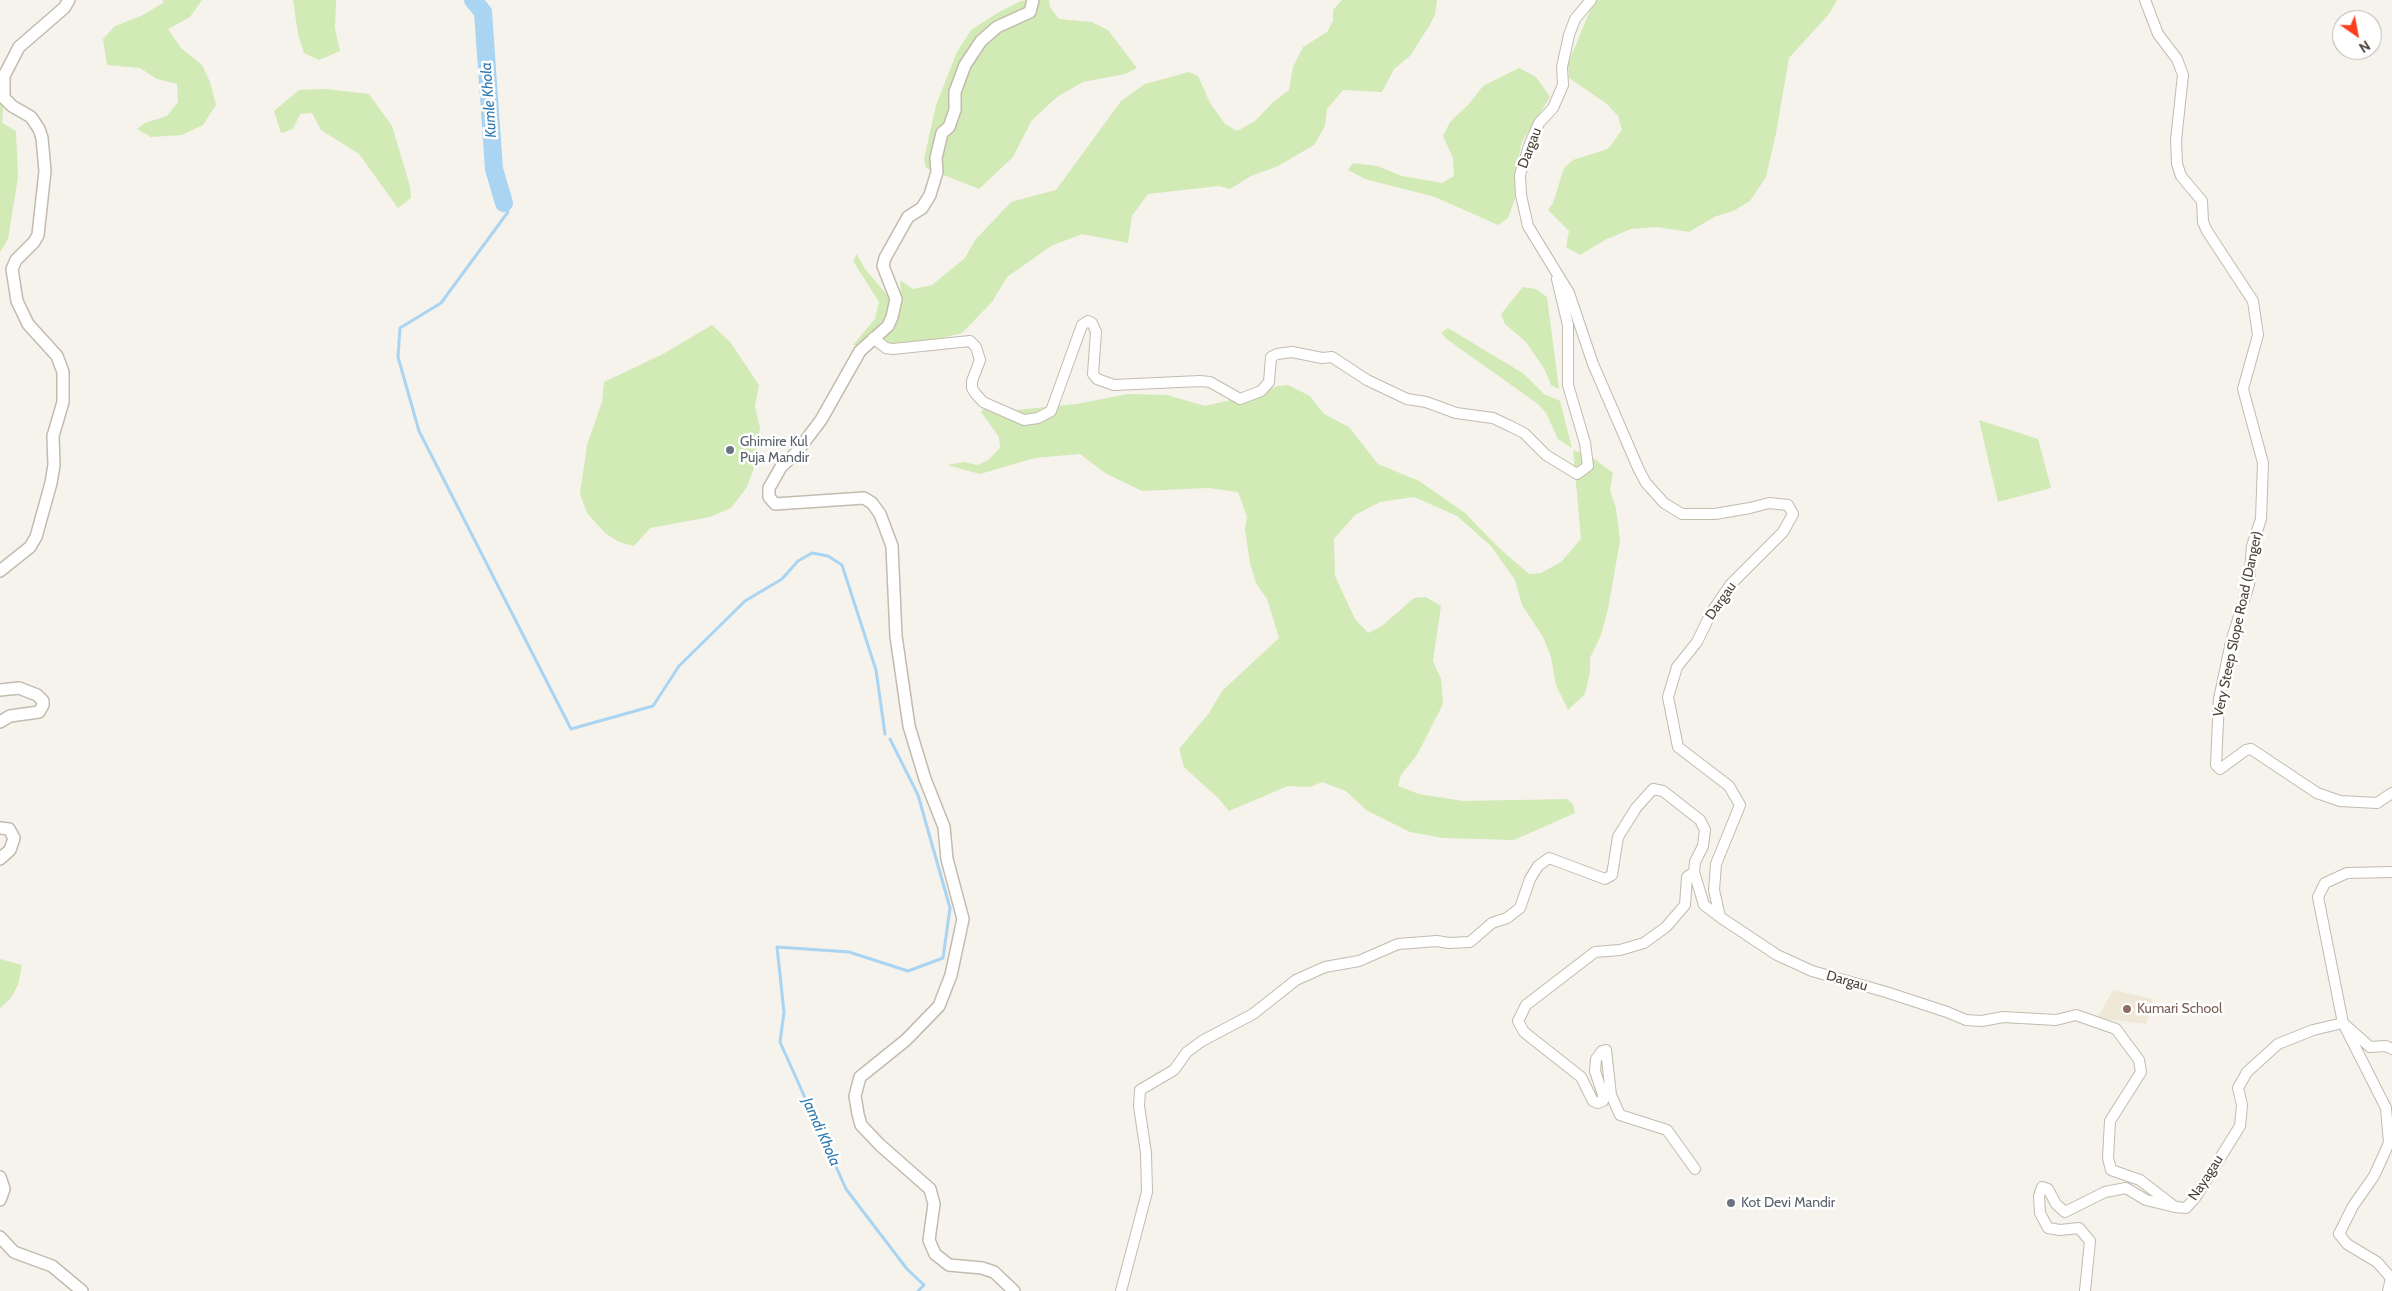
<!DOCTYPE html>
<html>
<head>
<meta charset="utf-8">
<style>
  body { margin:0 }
  #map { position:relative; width:2392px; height:1291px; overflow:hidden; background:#f6f3ec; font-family:Cabin,sans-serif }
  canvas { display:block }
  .north { position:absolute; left:2332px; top:10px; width:50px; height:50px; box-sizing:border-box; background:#fff; border:1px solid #b7b4b0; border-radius:50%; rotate:147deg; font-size:14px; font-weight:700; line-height:20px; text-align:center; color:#4b4439 }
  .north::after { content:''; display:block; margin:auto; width:18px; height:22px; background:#fc3f1d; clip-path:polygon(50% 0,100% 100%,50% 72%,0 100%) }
</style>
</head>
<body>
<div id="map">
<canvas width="2392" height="1291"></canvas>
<div class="north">N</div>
</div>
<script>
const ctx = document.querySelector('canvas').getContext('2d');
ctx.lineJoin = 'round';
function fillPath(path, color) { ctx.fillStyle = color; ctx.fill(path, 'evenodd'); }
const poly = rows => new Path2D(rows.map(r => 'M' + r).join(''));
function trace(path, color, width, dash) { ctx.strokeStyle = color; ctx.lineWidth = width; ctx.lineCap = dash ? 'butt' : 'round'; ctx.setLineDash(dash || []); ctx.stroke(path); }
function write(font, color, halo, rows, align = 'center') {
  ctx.font = font + ' Cabin,sans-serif'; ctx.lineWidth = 5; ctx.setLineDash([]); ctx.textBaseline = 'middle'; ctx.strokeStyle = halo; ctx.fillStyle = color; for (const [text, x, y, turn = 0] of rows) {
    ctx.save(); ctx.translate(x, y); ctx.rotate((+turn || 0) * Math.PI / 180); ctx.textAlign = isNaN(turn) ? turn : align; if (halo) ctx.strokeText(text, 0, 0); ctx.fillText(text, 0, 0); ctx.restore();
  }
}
fillPath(poly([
  [2113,990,2153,999,2146,1024,2097,1018]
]), '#efe8d6');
fillPath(poly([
  [163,0,202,0,190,17,168,29,181,48,202,65,210,82,216,105,203,125,182,135,151,137,137,129,145,123,167,116,178,102,177,84,157,79,140,68,107,65,103,39,115,26,141,16,163,3],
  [293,0,336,0,335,28,340,51,319,60,304,53,298,34],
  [1029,0,1049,0,1050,7,1059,19,1092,22,1108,30,1137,68,1125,74,1083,82,1057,97,1032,120,1013,157,979,189,926,168,924,159,936,105,957,52,971,30,999,12,1021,1],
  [1342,0,1437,0,1435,15,1429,26,1410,56,1394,69,1382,92,1343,90,1327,109,1325,126,1314,145,1278,166,1251,176,1230,189,1219,186,1148,194,1132,216,1128,243,1082,234,1051,246,1007,277,992,302,962,333,934,340,892,346,853,345,875,319,879,302,853,261,857,254,865,269,890,298,901,293,900,280,913,289,932,285,965,258,975,240,1011,202,1056,190,1121,101,1145,84,1189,72,1198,76,1210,103,1225,124,1237,131,1255,121,1272,103,1289,90,1293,67,1303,47,1327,32,1333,21,1333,10],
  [1597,0,1837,0,1829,14,1789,58,1776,133,1766,177,1750,201,1733,211,1714,217,1689,232,1657,227,1631,229,1605,240,1580,255,1566,247,1569,231,1548,210,1553,203,1564,168,1573,160,1608,149,1622,130,1618,116,1607,104,1569,78,1568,64,1591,8],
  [1519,68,1536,77,1550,97,1522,142,1516,170,1520,185,1508,218,1498,225,1435,197,1365,179,1348,170,1353,163,1377,166,1402,176,1442,183,1454,176,1453,158,1443,136,1450,122,1468,105,1483,86],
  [0,76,4,98,2,123,16,131,18,177,8,239,0,252],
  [325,89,369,94,392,126,410,186,411,198,398,208,359,154,321,130,312,113,300,114,293,129,281,133,274,111,299,90],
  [1523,287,1536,289,1547,297,1559,389,1551,385,1545,370,1526,342,1505,324,1501,314],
  [712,325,731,343,759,385,755,406,760,428,758,445,755,465,747,487,731,508,710,517,650,528,634,546,619,542,605,533,587,513,580,494,587,445,602,402,604,382,663,354],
  [1448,328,1524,374,1544,394,1560,401,1572,448,1558,439,1546,413,1538,404,1448,340,1441,333],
  [1288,385,1310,396,1324,414,1349,427,1378,464,1419,481,1465,513,1498,547,1529,574,1541,573,1561,562,1581,539,1573,450,1589,455,1613,473,1610,490,1616,508,1620,541,1608,609,1601,635,1590,658,1590,672,1585,694,1568,710,1556,685,1551,657,1543,637,1522,605,1515,580,1491,546,1457,516,1414,497,1380,502,1355,515,1334,539,1335,576,1355,619,1368,633,1382,626,1414,598,1426,597,1441,606,1433,661,1441,679,1443,704,1417,755,1401,775,1398,786,1419,794,1463,801,1567,799,1573,804,1575,813,1514,840,1443,838,1410,832,1366,810,1346,791,1322,782,1310,787,1288,786,1229,811,1219,799,1184,767,1179,749,1209,713,1222,691,1279,638,1267,599,1256,583,1250,563,1245,529,1247,517,1238,492,1208,488,1142,491,1105,473,1080,454,1035,458,980,474,947,465,964,462,977,465,987,461,1000,448,999,437,981,412,987,405,1006,411,1076,404,1128,394,1167,395,1205,406,1260,393,1277,386],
  [1979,420,2038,439,2051,488,1998,502],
  [0,959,22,965,18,985,11,998,0,1008]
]), '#d2eab5');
trace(poly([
  [508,212,441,303,400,328,398,357,419,431,571,729,653,706,679,666,745,601,782,579,798,561,812,553,828,556,842,565,876,670,885,734],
  [890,739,918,795,950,908,943,958,908,971,849,952,777,947,784,1012,780,1042,846,1189,907,1269,924,1285,918,1291]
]), '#a9d4f2', 3);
trace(poly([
  [473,0,483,12,494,169,504,203]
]), '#a9d4f2', 18);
const minor = poly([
  [1591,0,1575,19,1569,35,1562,67,1563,85,1553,108,1539,123,1529,146,1520,175,1521,195,1528,226,1569,293,1593,364,1639,470,1646,483,1664,503,1682,514,1715,514,1750,508,1769,503,1788,505,1793,514,1783,532,1730,585,1711,613,1697,642,1677,667,1668,697,1678,747,1729,786,1740,805,1716,864,1714,890,1720,917,1777,955,1812,971,1886,992,1947,1012,1966,1020,1982,1021,2003,1017,2056,1020,2076,1015,2116,1029,2139,1060,2141,1072,2110,1121,2108,1158,2111,1170,2140,1180,2175,1207,2186,1208,2195,1198,2240,1126,2242,1105,2238,1088,2247,1072,2278,1044,2313,1030,2343,1023,2370,1047,2386,1046,2392,1049],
  [2145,0,2158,34,2177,59,2183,75,2176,140,2177,164,2181,176,2202,201,2203,222,2207,231,2253,301,2258,335,2243,389,2263,463,2261,519,2252,546,2249,584,2231,642,2219,699,2216,765,2220,769,2246,750,2251,749,2317,793,2340,801,2377,803,2392,793],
  [873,338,886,348,893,349,970,341,976,347,980,360,972,381,972,388,975,393,983,402,1024,420,1038,418,1051,411,1082,325,1088,321,1092,323,1096,332,1093,374,1097,379,1114,385,1200,381,1210,382,1240,399,1261,391,1269,382,1271,357,1277,354,1292,352,1322,358,1332,357,1367,380,1407,399,1426,402,1456,413,1493,418,1510,426,1524,433,1546,455,1577,474,1588,466,1585,443,1568,385,1568,325,1557,279],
  [1694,872,1687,877,1685,905,1666,927,1644,943,1620,950,1595,952,1526,1005,1518,1021,1524,1032,1581,1077,1593,1101,1598,1103,1603,1101,1603,1095,1595,1071,1596,1059,1602,1051,1606,1050,1611,1095,1620,1115,1667,1130,1695,1169],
  [1121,1291,1147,1192,1146,1153,1139,1106,1140,1090,1174,1070,1187,1052,1202,1041,1253,1014,1296,980,1325,967,1359,961,1398,944,1437,941,1449,943,1470,942,1492,923,1507,918,1520,908,1530,879,1538,866,1549,858,1605,879,1612,875,1618,837,1636,808,1653,789,1663,791,1700,820,1705,830,1703,846,1695,862,1694,872,1704,905,1720,917],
  [2085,1291,2090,1241,2079,1228,2060,1230,2048,1228,2040,1213,2039,1196,2042,1187,2048,1189,2056,1204,2065,1212,2105,1192,2126,1188,2146,1200,2175,1207],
  [2388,1291,2391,1278,2377,1262,2347,1244,2339,1234,2353,1206,2374,1176,2389,1143,2386,1108,2343,1023,2318,897,2325,883,2347,873,2392,872]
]);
const tertiary = poly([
  [0,571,30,547,36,537,51,483,54,465,53,436,63,402,63,372,57,356,28,324,17,301,12,269,16,260,34,242,38,235,45,171,42,138,39,129,31,117,12,106,4,98,4,76,19,47,64,8,69,0],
  [0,690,19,688,37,695,43,701,43,705,39,712,10,716,0,722],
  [0,828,9,829,14,838,10,850,0,859],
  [0,1177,4,1189,0,1200],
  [0,1237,14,1252,52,1266,82,1291],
  [1014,1291,994,1272,982,1268,949,1265,935,1254,929,1240,934,1204,930,1189,880,1145,861,1125,858,1114,855,1096,860,1077,906,1040,939,1006,951,975,963,919,947,859,944,827,925,779,909,726,896,636,892,546,880,514,872,503,864,498,775,504,769,497,769,488,781,467,796,453,821,420,860,351,888,326,892,317,896,299,883,266,885,258,908,217,922,208,930,195,937,172,936,158,942,133,949,127,955,110,955,92,965,65,981,41,997,27,1030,12,1033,0]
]);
trace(minor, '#c2bbae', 12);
trace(tertiary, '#c2bbae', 14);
trace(minor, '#fff', 10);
trace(tertiary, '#fff', 11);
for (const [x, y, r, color] of [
  [730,450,5,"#6b7280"],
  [2127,1009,5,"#8d6e63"],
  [1731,1203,5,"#6b7280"]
]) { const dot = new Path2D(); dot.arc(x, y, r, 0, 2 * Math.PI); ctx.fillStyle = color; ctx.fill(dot); trace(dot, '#fff', 2); }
write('14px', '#4b4439', '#fff', [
  ["Dargau",1530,148,-69],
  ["Dargau",1721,601,-55],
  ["Very Steep Slope Road (Danger)",2238,624,-78],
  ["Dargau",1847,981,16],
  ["Nayagau",2206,1178,-57]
]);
write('14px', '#5b616d', '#fff', [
  ["Ghimire Kul",740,442],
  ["Puja Mandir",740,458],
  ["Kot Devi Mandir",1741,1203]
], 'left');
write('14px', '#785e54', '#fff', [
  ["Kumari School",2137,1009]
], 'left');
write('italic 15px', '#2e7ab2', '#fff', [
  ["Kumle Khola",489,100,-94],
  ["Jamdi Khola",821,1132,66]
]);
</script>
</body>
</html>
